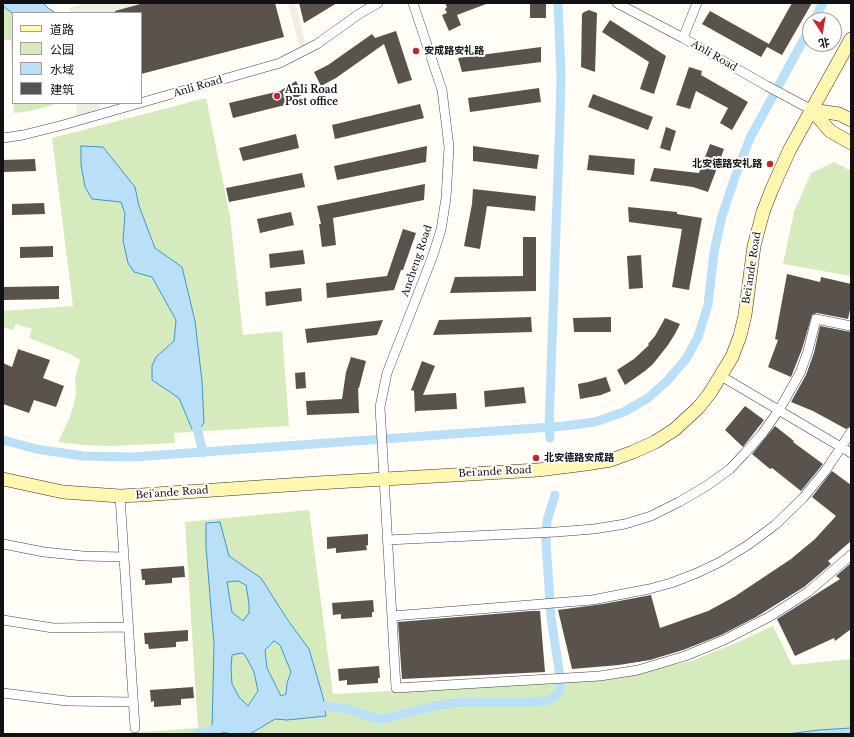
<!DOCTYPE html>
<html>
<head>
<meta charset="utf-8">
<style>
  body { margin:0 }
  #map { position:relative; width:854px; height:737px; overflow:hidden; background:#fffdf5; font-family:"Libre Baskerville","Noto Sans SC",serif }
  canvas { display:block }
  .frame { position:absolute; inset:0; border:4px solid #111; pointer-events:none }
  .legend { position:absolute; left:12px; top:12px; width:130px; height:92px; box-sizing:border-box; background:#fff; border:1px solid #a0a0a0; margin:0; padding:5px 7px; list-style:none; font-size:12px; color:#111 }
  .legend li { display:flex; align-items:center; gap:8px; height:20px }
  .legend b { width:20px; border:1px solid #a0a0a0 }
  .north { position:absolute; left:802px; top:12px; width:40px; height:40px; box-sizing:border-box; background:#fff; border:1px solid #a0a0a0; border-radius:50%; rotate:168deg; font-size:11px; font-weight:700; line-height:16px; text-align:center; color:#111 }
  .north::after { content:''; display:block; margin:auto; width:14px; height:18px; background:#c4262e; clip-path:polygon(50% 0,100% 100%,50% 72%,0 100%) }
</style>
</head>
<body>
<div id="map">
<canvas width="854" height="737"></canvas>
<div class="frame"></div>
<ul class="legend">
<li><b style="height:5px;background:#fff6b0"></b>道路</li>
<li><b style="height:11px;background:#d5ebbd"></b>公园</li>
<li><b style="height:11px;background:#b9e0f7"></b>水域</li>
<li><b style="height:11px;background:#5a524d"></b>建筑</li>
</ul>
<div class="north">北</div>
</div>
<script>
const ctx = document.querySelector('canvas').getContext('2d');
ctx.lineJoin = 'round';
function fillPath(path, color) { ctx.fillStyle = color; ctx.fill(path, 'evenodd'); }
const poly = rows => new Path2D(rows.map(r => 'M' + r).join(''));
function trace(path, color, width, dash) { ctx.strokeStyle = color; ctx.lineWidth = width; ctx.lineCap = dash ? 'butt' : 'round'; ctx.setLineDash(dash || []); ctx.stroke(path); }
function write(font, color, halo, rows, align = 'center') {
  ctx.font = font + ' "Libre Baskerville","Noto Sans SC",serif'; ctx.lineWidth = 4; ctx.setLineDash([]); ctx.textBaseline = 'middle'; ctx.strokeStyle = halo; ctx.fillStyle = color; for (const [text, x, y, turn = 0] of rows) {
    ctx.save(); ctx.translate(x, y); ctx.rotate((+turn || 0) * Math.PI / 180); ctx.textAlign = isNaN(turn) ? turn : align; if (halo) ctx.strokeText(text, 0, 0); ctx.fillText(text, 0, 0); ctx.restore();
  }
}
fillPath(poly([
  [3,6,13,14,13,92,11,40,3,40],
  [206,98,230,216,243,335,282,331,289,426,174,433,175,443,111,446,82,445,58,442,70,417,76,395,75,379,80,360,70,354,29,338,32,329,16,324,13,330,3,327,3,311,73,306,52,138],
  [13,103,59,103,31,111,14,113],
  [834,162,851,171,851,276,783,264,794,212,811,173],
  [309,510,333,694,427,689,641,672,691,661,731,645,773,626,792,665,851,659,851,728,788,734,116,734,198,728,185,522]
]), '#d5ebbd');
fillPath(poly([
  [88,3,155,3,116,13,71,13,69,8],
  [288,3,295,3,307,50,301,53],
  [77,103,99,103,102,114,75,122]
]), '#f1ede2');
const water = poly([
  [3,3,43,3,48,8,56,13,13,14,3,6,3,3],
  [81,146,103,147,135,187,139,206,155,248,182,267,195,321,202,381,204,423,201,427,192,429,179,398,152,380,152,366,156,357,174,341,176,320,152,277,134,272,128,263,123,241,125,214,121,202,92,199,85,187,81,165,81,146],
  [220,522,229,556,261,578,287,619,309,649,323,697,326,716,287,720,275,719,250,734,232,734,212,730,214,644,206,547,206,523,220,522],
  [238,581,246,585,249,604,249,613,243,621,232,612,227,582,238,581],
  [274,641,280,645,291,672,287,683,286,694,281,696,267,668,265,650,274,641],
  [242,653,245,655,254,672,258,691,248,706,239,697,232,684,231,668,232,655,242,653],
  [851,728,851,734,788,734,819,730,851,728]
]);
fillPath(water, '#b9e0f7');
trace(water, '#3f96cf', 1);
trace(poly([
  [814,20,823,3],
  [196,424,203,453],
  [550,438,549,427,560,116,561,76,558,3],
  [3,440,36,449,83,456,133,457,564,426,595,422,624,412,648,398,667,381,686,359,698,337,708,305,714,252,722,216,735,177,750,138,810,28],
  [313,705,347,709,377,719,388,718,430,707,461,702,530,702,546,701,554,697,559,692,561,683,551,617,546,543,547,521,555,495],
  [197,734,223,727]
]), '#b9e0f7', 9);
fillPath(poly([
  [144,3,275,3,284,37,141,74,141,13,115,13,115,11],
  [299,3,337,3,304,23],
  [445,3,486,3,486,4,457,15,461,25,449,31,442,15,447,13,445,9,447,7],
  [530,3,546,3,546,18,530,18],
  [792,3,812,3,782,55,767,47,761,57,702,24,710,11,769,44],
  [589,10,597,13,595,72,581,67,582,14,584,12],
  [610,20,666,56,654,94,640,89,649,62,602,32],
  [396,31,412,80,398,84,384,44,336,78,321,86,314,72,328,65,372,34,375,38],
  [541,47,541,62,462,72,458,58],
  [689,67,702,71,701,75,748,102,732,130,720,123,728,108,696,91,690,109,676,105],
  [296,81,303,94,285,105,233,118,229,103,280,91],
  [539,88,541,102,470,112,468,98],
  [593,94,653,117,648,130,588,107],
  [420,104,424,118,335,139,332,125],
  [666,127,676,131,670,151,660,148],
  [296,134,299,148,243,161,239,148],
  [710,144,724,149,708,192,693,187,650,181,654,168,699,173],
  [427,146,426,162,337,180,334,166],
  [473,146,539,155,537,169,473,161],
  [589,155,635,159,634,175,587,170],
  [35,159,36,171,3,172,3,160],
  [302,173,305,187,229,202,226,188],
  [425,184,424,200,333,218,336,245,322,247,319,224,321,224,317,206],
  [473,189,536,196,535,211,487,206,480,249,464,246,472,204],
  [44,203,45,214,12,215,12,204],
  [628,207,677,212,677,214,702,218,689,290,672,287,682,229,629,222],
  [291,212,294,225,260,233,257,219],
  [403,229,416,233,403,270,401,270,394,290,327,298,326,283,387,276],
  [523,237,536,237,536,291,450,293,455,277,523,276],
  [53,246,53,257,20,258,20,247],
  [303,250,305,264,270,268,269,254],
  [641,255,643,288,629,289,627,256],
  [787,274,820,282,821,277,851,284,851,305,848,319,817,313,812,315,802,349,791,377,768,367,778,340,775,339],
  [59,286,59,299,4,300,4,287],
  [301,288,302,301,266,306,265,292],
  [531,317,532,332,433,335,439,320],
  [611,317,611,332,574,332,573,318],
  [665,318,680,324,675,334,668,345,653,364,645,371,625,385,617,370,634,359,649,345,648,344,655,336],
  [383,320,377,335,307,343,305,329],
  [820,326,851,332,851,426,846,429,813,411,791,402,806,375,814,353],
  [18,349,50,360,43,378,64,386,56,407,34,400,29,413,3,404,3,363,12,367],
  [351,357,366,361,359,388,358,388,359,413,307,415,306,401,342,399,346,372],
  [422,361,435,366,423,395,456,393,457,409,416,411,415,413,414,391,411,390],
  [305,372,306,388,296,389,295,373],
  [606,377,611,391,601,395,580,399,578,384,588,382],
  [524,387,526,403,485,407,484,391],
  [745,406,764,420,743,447,725,430],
  [775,426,794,441,793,442,823,464,801,491,772,468,770,469,752,454],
  [832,471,851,485,851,541,828,561,831,564,804,587,756,617,721,635,683,650,650,660,619,665,572,669,558,610,603,604,651,595,660,628,708,611,734,597,791,559,815,539,836,516,812,497],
  [368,534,368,545,366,546,367,550,336,553,336,548,327,549,327,537],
  [851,563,851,629,835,641,834,638,795,656,777,619,840,579,836,576],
  [184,566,185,577,172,578,172,583,145,585,145,580,142,580,141,569],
  [373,600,374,612,372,612,372,617,341,619,341,614,333,615,332,603],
  [531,611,540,611,545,672,402,679,398,622],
  [188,630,188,641,176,642,176,647,149,649,148,644,145,644,144,633],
  [379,666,380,678,378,678,378,683,347,685,347,680,339,681,338,669],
  [193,687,194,698,181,699,181,705,154,707,154,701,151,702,150,690]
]), '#5a524d');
const street = poly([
  [413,3,442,90,449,147,446,198,441,230,432,258,387,373,380,407,396,688,600,676,638,670,685,656,724,640,769,617,808,592,851,555],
  [617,3,683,38,767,86,812,110],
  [683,38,697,3],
  [3,138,23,135,63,125,280,63,317,44,359,14,378,3],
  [721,376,851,453],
  [120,496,135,728],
  [387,540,556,532,594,529,625,524,651,516,679,502,708,485,730,469,745,453,762,434,779,410,800,373,808,351,816,319,851,326],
  [3,544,44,552,83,556,124,557],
  [392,616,592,600,649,589,671,583,697,573,720,562,748,545,775,525,803,498,826,470,851,432],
  [3,620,53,628,128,627],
  [3,693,67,701,133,702]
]);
const secondary = poly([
  [812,110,830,131,851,143],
  [812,110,839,114,851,120],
  [3,479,63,492,120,496,141,495,317,483,538,470,586,464,611,460,633,452,655,442,674,430,698,408,710,393,732,357,740,336,745,315,754,246,763,212,772,189,790,149,851,39]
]);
trace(street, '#444', 10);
trace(secondary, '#333', 14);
trace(street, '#fff', 9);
trace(secondary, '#fff6b0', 13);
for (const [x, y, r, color] of [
  [416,51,4,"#c4262e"],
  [277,96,4,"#c4262e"],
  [770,164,4,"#c4262e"],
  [536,458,4,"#c4262e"]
]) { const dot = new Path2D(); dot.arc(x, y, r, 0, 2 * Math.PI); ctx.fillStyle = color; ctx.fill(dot); trace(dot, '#fff', 1.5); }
write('bold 10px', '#111', '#fff', [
  ["安成路安礼路",424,51],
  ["Anli Road",285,90],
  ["Post office",285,102],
  ["北安德路安礼路",762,164,"right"],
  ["北安德路安成路",544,458]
], 'left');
write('10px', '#111', '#fff', [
  ["Anli Road",714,56,30],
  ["Anli Road",198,87,-16],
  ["Ancheng Road",417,261,-71],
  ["Bei'ande Road",752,268,-81],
  ["Bei'ande Road",495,472,-3],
  ["Bei'ande Road",172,493,-4]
]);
</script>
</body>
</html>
